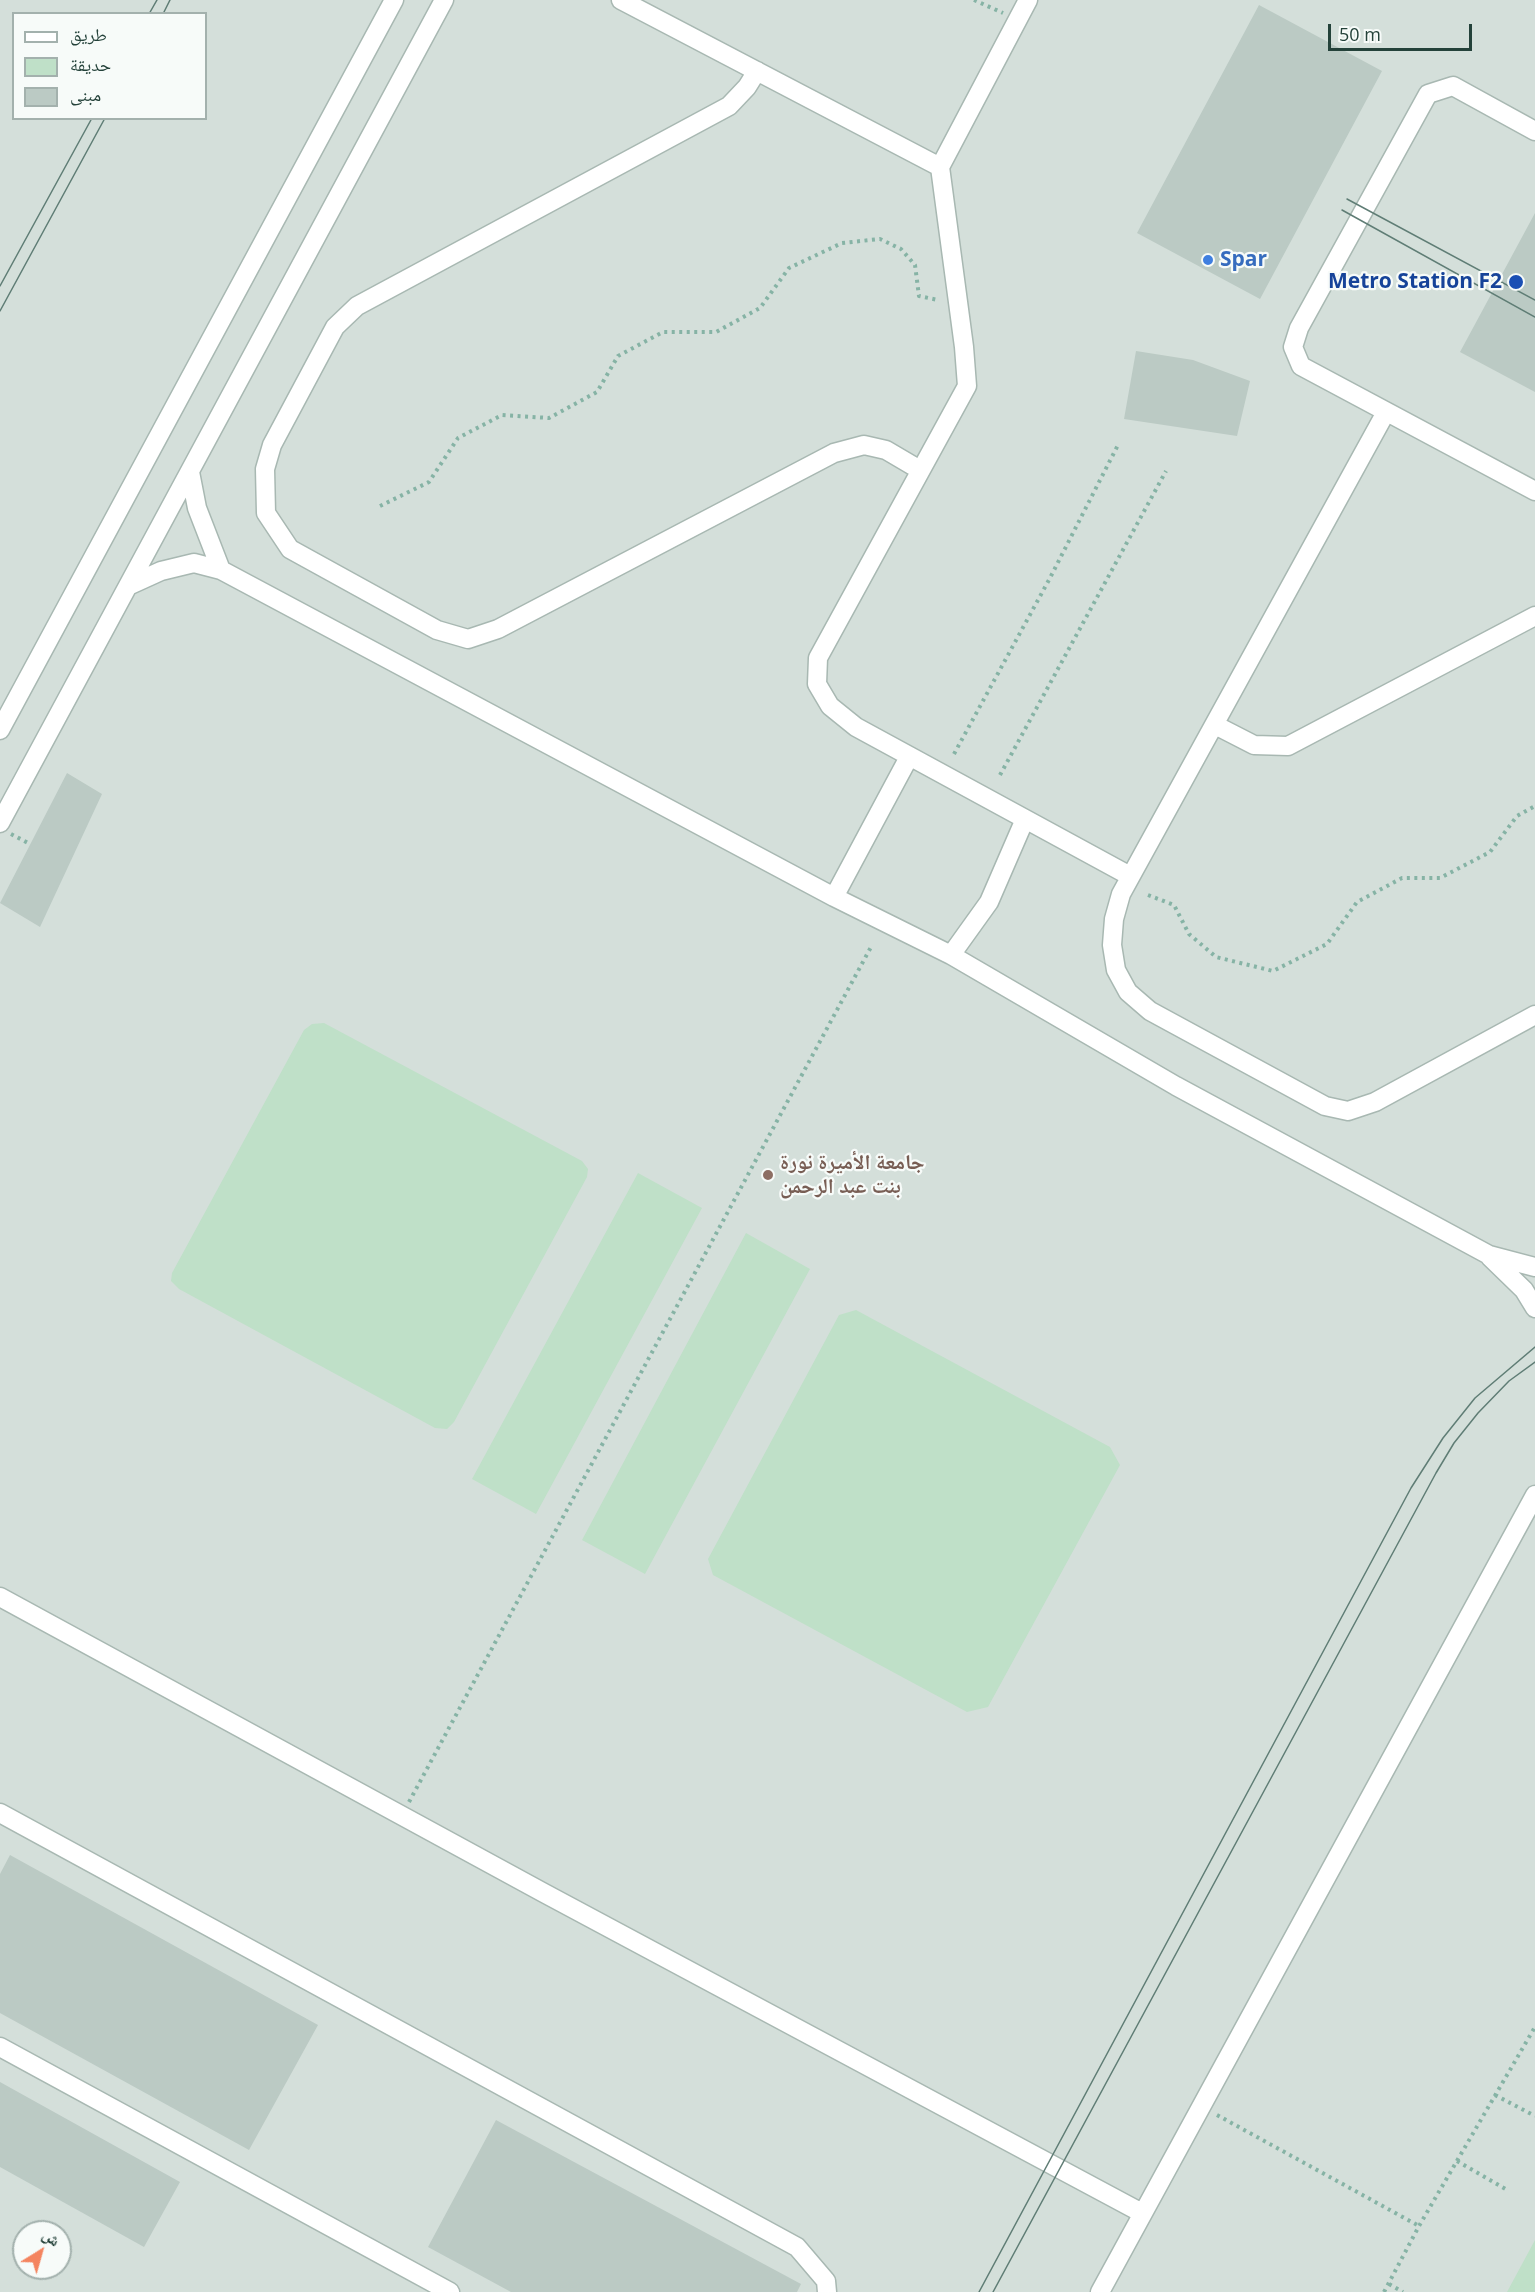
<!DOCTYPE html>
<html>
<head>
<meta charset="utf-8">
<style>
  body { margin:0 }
  #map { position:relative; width:1535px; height:2292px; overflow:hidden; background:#e6efeb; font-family:"Open Sans","Noto Naskh Arabic",sans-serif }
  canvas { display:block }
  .legend { position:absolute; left:12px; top:12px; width:195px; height:108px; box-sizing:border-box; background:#f7fbf9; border:2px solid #a3b1ad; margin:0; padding:8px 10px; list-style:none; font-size:18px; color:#24423a }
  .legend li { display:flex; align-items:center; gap:12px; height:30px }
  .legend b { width:30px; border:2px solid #a3b1ad }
  .north { position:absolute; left:12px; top:2220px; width:60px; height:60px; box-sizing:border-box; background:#f7fbf9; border:2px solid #a3b1ad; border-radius:50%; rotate:37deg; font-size:16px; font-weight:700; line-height:24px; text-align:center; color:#24423a }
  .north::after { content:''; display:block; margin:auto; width:21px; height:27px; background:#f4845f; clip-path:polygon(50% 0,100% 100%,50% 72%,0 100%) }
  .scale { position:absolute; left:1328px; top:24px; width:144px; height:27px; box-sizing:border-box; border:3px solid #24423a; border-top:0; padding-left:8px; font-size:18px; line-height:21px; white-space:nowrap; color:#24423a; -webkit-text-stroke:4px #f7fbf9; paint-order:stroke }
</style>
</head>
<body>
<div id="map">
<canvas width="1535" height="2292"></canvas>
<ul class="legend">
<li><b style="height:8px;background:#fff"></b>طريق</li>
<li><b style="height:16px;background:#bfe0c8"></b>حديقة</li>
<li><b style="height:16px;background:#bbcac4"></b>مبنى</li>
</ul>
<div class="north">ش</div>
<div class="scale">50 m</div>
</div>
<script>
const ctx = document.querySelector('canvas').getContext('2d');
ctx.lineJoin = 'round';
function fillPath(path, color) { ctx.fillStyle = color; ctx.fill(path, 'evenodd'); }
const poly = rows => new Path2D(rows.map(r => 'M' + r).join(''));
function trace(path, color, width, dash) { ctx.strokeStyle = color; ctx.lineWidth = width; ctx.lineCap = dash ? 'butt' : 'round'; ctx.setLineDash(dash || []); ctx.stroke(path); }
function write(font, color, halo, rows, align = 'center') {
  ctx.font = font + ' "Open Sans","Noto Naskh Arabic",sans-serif'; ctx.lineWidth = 4.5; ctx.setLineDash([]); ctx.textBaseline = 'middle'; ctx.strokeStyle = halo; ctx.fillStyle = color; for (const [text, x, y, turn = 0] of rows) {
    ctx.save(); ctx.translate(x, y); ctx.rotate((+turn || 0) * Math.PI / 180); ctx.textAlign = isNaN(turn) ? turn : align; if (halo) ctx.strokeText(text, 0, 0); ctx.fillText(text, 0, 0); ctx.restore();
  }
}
fillPath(poly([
  [0,0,1535,0,1535,2292,0,2292],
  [14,14,206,14,206,118,14,118],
  [24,2232,60,2232,60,2268,24,2268]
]), '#d4dfda');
fillPath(poly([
  [324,1023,582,1161,588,1169,587,1177,454,1422,447,1429,435,1428,179,1289,171,1281,172,1273,304,1030,312,1024],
  [638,1173,702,1208,536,1514,472,1479],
  [746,1233,810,1269,645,1574,582,1540],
  [856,1310,1110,1447,1120,1465,988,1707,967,1712,713,1575,708,1559,839,1315],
  [1535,2240,1535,2292,1507,2292]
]), '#bfe0c8');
fillPath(poly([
  [1259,5,1382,71,1260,299,1137,233],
  [1535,213,1535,392,1460,352],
  [1136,351,1193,360,1250,381,1237,436,1124,419],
  [67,773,102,794,40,927,0,903],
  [10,1855,318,2025,249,2150,0,2013,0,1874],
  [0,2082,180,2182,144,2247,0,2167],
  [496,2120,801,2284,797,2292,511,2292,428,2247]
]), '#bbcac4');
const minor = poly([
  [621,0,940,167],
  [1028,0,940,167,964,347,967,386,818,658,817,684,830,706,856,727,1130,876],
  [757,71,747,87,729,106,357,306,335,327,272,445,265,469,266,513,290,549,437,630,468,639,498,629,834,453,864,445,886,450,920,470],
  [1535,131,1453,86,1428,94,1299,328,1293,347,1301,366,1535,491],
  [1386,412,1121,894,1114,919,1112,945,1116,970,1128,992,1150,1011,1325,1106,1348,1111,1375,1102,1535,1015],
  [190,472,197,508,221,570],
  [128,586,161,571,194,563,221,570,834,897,951,955,1176,1086,1489,1255,1535,1267],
  [1215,725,1254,745,1288,746,1535,616],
  [0,730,394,0],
  [0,823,444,0],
  [834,897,909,757],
  [951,955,989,902,1025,819],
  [1490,1257,1524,1290,1535,1308],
  [0,1597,544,1893,1142,2213],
  [0,1813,797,2247,826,2281,827,2292],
  [0,2047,450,2292],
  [1100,2292,1535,1495]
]);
trace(minor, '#a8b8b2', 21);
trace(poly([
  [974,0,1003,13],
  [380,506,429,482,458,438,502,415,549,418,597,392,618,356,663,332,716,332,760,308,789,268,842,243,880,239,901,249,915,265,919,296,938,300],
  [954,754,1050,578,1119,443],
  [1000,775,1166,471],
  [11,834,30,844],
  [1148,895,1174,905,1189,934,1216,957,1273,971,1327,944,1357,902,1402,878,1440,878,1490,852,1517,816,1535,806],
  [409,1802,871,947],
  [1495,2095,1535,2116],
  [1217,2115,1419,2226],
  [1457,2161,1509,2191],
  [1389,2284,1403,2292],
  [1384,2292,1419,2226,1535,2027]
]), '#86b3a5', 4, [3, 4.5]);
trace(minor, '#fff', 18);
trace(poly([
  [149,14,157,0],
  [163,14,170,0],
  [1347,199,1535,300],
  [1342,210,1535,317],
  [0,286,92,118],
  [0,311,105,118],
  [979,2292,1411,1488,1443,1438,1475,1398,1535,1347],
  [993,2292,1436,1473,1454,1443,1478,1413,1509,1381,1535,1362]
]), '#5f7d75', 1.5);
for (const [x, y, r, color] of [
  [1208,260,6,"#3f7fe0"],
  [1516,282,8,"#1a4fb4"],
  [768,1175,6,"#8d6e63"]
]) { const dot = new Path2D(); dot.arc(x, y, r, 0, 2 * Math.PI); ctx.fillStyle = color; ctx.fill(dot); trace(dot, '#f7fbf9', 2); }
write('bold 21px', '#366cbe', '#f7fbf9', [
  ["Spar",1220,260]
], 'left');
write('bold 21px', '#164399', '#f7fbf9', [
  ["Metro Station F2",1502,282]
], 'right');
write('bold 21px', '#785e54', '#f7fbf9', [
  ["جامعة الأميرة نورة",780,1163],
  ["بنت عبد الرحمن",780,1187]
], 'left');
</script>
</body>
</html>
